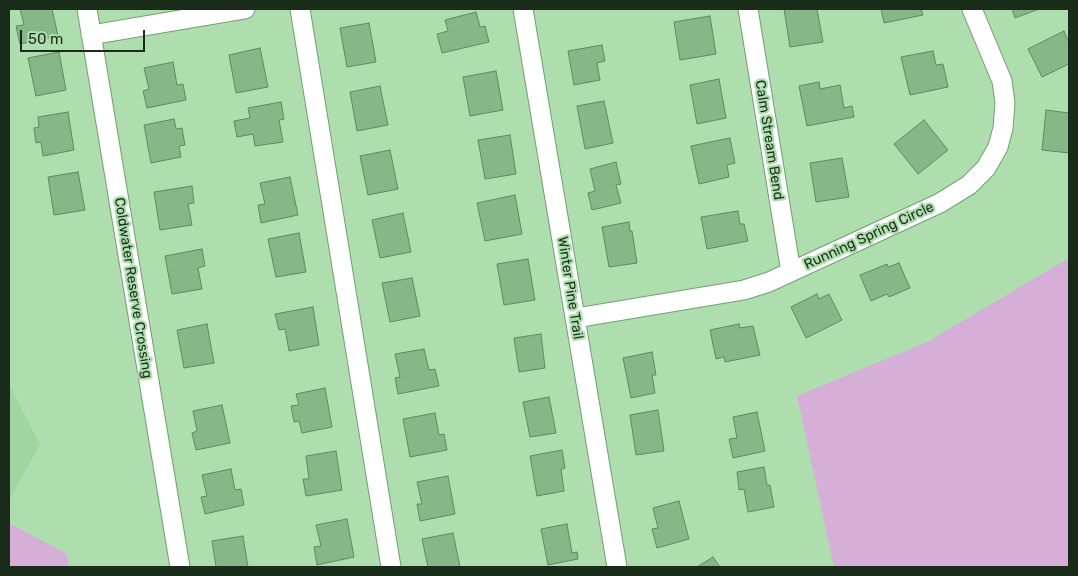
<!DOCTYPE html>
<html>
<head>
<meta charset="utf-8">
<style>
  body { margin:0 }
  #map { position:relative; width:1078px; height:576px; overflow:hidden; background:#aedeae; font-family:Rubik,sans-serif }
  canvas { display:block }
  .frame { position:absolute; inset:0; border:10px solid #192c1a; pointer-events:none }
  .scale { position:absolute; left:20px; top:30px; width:125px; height:22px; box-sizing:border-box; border:2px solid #192c1a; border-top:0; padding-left:6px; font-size:15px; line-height:18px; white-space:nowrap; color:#192c1a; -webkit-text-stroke:4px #aedeae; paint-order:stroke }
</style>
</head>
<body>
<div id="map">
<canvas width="1078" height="576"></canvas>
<div class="frame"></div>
<div class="scale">50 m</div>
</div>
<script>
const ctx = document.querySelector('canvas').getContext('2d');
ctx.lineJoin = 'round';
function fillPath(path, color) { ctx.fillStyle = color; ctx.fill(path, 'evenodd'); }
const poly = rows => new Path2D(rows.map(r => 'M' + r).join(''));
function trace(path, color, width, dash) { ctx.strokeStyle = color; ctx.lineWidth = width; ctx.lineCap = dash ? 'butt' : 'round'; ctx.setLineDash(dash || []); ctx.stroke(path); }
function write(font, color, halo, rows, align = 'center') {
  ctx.font = font + ' Rubik,sans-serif'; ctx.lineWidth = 4.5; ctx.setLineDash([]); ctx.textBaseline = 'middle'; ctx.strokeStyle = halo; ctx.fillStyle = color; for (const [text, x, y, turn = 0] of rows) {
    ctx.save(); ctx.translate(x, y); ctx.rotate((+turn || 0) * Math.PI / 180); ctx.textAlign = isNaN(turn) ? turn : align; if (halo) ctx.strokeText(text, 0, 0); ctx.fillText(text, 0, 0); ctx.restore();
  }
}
fillPath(poly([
  [9,385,40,444,9,500]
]), '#9fd5a0');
fillPath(poly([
  [1069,258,1069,567,834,567,797,396,927,342],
  [9,523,67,554,69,567,9,567]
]), '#d6afd8');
const building = poly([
  [20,9,52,9,58,36,20,44,16,26,24,25,20,9],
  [784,9,817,9,823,42,790,47,784,9],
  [881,9,921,9,923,15,884,23,881,9],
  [1012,9,1039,9,1015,18,1012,9],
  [476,12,480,27,485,26,489,42,442,53,437,34,448,31,445,20,476,12],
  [710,16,716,54,680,60,674,22,710,16],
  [369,23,376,62,347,67,340,28,369,23],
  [1064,31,1069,43,1069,64,1042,77,1028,49,1064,31],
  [602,45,605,61,597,63,600,80,574,85,568,51,602,45],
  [260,48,268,87,236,93,229,55,260,48],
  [933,51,936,65,943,64,948,87,910,95,901,57,933,51],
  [59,52,66,90,36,96,28,58,59,52],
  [173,62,177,85,183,84,186,100,147,108,143,91,149,89,144,68,173,62],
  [496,71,503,110,470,116,463,77,496,71],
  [719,79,726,118,697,124,690,85,719,79],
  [819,82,820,89,840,85,844,108,852,106,854,117,807,126,799,86,819,82],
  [380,86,388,125,357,131,350,92,380,86],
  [604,101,613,143,585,149,577,106,604,101],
  [281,102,284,119,279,120,283,142,255,146,253,134,237,137,234,121,250,118,248,108,281,102],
  [1046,110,1069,113,1069,153,1042,150,1046,110],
  [68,112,74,150,43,156,41,142,36,143,34,128,39,127,38,117,68,112],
  [174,119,176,129,182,128,185,145,179,146,181,157,151,163,144,125,174,119],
  [924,120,948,150,918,174,894,144,924,120],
  [510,135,516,174,485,179,478,140,510,135],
  [730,138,735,163,727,165,729,177,699,184,691,146,730,138],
  [390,150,398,189,368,195,360,156,390,150],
  [842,158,849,197,816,202,810,163,842,158],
  [616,162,621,184,616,185,621,203,592,210,588,193,595,191,590,169,616,162],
  [78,172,85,210,54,215,48,177,78,172],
  [290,177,298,215,261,223,258,205,265,204,260,183,290,177],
  [192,186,194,203,188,204,192,225,160,230,154,192,192,186],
  [515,195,522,234,485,241,477,203,515,195],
  [738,211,740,224,744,224,748,241,707,249,701,217,738,211],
  [403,213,411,252,380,258,372,220,403,213],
  [629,222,630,231,632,231,637,263,609,267,602,227,629,222],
  [299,233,306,272,276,277,268,239,299,233],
  [202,249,205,266,198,268,202,289,172,294,165,256,202,249],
  [528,259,535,300,504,305,497,264,528,259],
  [899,263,910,288,889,297,887,294,871,301,860,275,887,264,888,267,899,263],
  [412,278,420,316,390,322,382,283,412,278],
  [817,294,819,299,829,294,842,320,806,338,791,307,817,294],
  [313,307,319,345,289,351,285,329,279,330,275,314,313,307],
  [207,324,214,363,184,368,177,330,207,324],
  [739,324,740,328,753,326,760,355,725,362,724,357,716,359,710,330,739,324],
  [541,334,545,368,519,372,514,338,541,334],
  [424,349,429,370,435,369,439,386,398,394,395,378,400,377,395,354,424,349],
  [652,352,656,375,652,375,655,393,631,398,623,358,652,352],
  [325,388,332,427,302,433,299,421,294,422,291,406,299,405,296,394,325,388],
  [549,397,556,433,530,437,523,402,549,397],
  [222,405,230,443,196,450,192,433,197,431,193,411,222,405],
  [658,410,664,451,636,455,630,415,658,410],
  [757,412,765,451,733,458,729,439,737,438,733,417,757,412],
  [435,413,439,435,444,434,447,450,410,457,403,419,435,413],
  [562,450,565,468,561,469,564,491,537,496,530,456,562,450],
  [336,451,342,490,306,496,303,479,309,479,306,456,336,451],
  [764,467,767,485,770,485,774,507,748,512,744,489,739,490,737,472,764,467],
  [231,469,235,490,241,489,244,505,205,514,201,497,207,496,202,475,231,469],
  [448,476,455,514,420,521,417,504,422,504,417,482,448,476],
  [679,501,689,539,657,548,652,529,658,528,653,508,679,501],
  [347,519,354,557,317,565,314,547,321,546,316,525,347,519],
  [567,524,572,553,577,552,578,559,548,565,541,529,567,524],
  [453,533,460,567,428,567,422,539,453,533],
  [243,536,248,567,216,567,212,541,243,536],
  [713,557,720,567,697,567,713,557]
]);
fillPath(building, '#87b688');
trace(building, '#5d8a5e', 1);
const minor = poly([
  [87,9,180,567],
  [300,9,391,567],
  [523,9,617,567],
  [748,9,791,272],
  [91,35,245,9],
  [576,318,744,290,769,282,940,203,969,185,986,168,998,147,1003,128,1005,103,1002,81,972,9]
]);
trace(minor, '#719f72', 21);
trace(minor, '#fff', 19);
write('14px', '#192c1a', '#aedeae', [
  ["Calm Stream Bend",769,140,81],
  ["Running Spring Circle",869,236,-25],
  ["Coldwater Reserve Crossing",133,288,81],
  ["Winter Pine Trail",570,288,81]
]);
</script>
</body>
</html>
